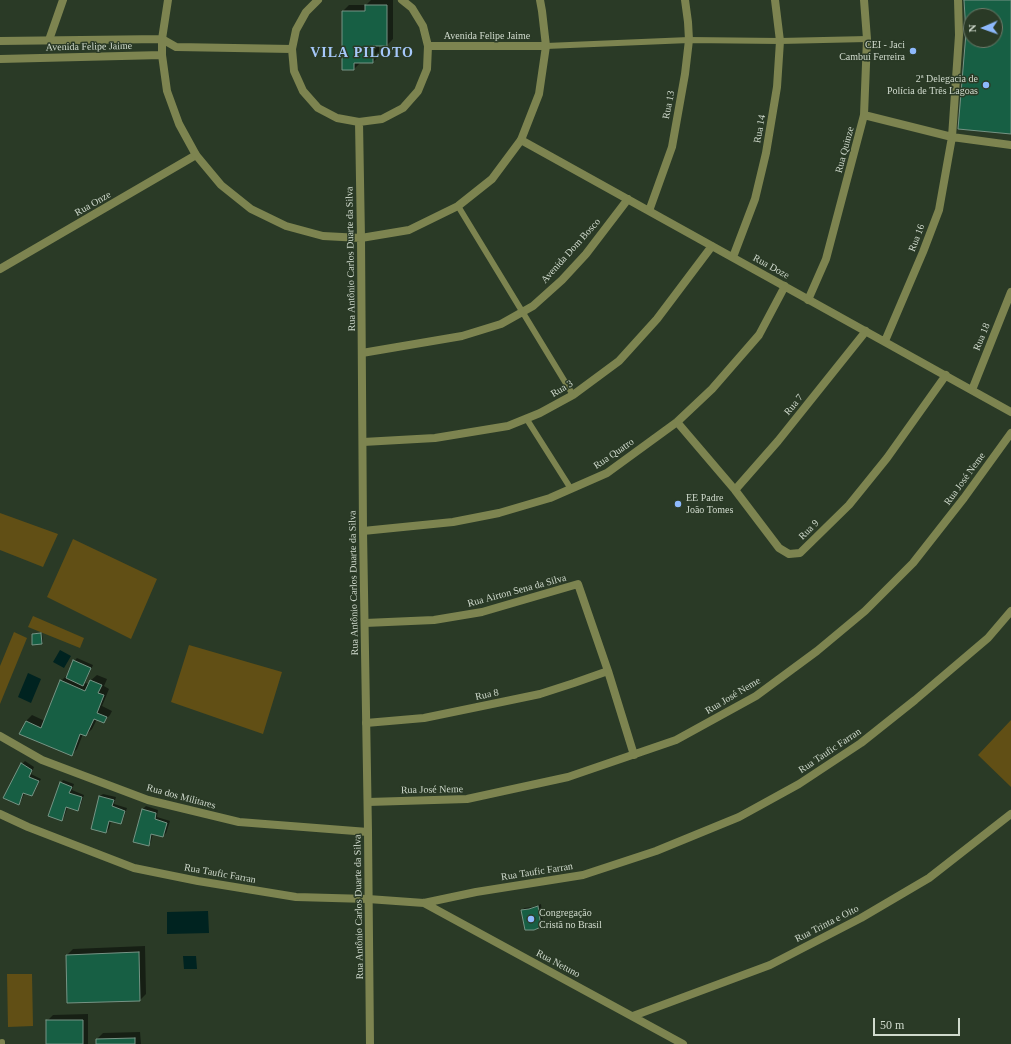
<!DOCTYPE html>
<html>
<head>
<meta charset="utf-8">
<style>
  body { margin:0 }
  #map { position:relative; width:1011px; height:1044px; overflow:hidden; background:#2a3a26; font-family:"Times New Roman",serif }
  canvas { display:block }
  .north { position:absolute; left:963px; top:8px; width:40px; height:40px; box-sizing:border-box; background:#2a3a26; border:1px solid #6c7a69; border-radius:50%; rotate:268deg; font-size:11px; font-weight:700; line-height:16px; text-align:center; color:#d0dacd }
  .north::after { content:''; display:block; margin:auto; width:14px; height:18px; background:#8db9fc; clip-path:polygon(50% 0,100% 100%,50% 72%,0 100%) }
  .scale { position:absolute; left:873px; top:1018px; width:87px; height:18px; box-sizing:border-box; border:2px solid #d0dacd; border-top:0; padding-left:5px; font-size:12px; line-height:14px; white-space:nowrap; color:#d0dacd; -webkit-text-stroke:3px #2a3a26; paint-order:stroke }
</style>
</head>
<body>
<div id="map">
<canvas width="1011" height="1044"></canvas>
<div class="north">N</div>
<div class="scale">50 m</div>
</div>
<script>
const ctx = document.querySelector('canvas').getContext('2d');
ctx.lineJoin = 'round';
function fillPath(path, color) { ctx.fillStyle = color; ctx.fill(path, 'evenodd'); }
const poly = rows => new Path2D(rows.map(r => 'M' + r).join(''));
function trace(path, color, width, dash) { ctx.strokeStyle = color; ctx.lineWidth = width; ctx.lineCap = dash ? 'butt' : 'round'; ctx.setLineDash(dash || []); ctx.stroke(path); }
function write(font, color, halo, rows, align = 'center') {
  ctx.font = font + ' "Times New Roman",serif'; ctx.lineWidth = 3; ctx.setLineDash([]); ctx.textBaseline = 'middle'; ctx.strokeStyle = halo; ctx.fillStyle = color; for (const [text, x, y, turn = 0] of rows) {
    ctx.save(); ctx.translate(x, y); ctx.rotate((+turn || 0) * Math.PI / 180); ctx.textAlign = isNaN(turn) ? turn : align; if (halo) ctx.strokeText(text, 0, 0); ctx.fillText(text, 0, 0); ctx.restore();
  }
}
fillPath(poly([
  [0,513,58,534,43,567,0,550],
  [73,539,157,579,131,639,47,597],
  [33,616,84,638,80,648,28,627],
  [14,632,27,638,0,704,0,666],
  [189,645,282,672,263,734,171,702],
  [1011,720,1011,787,978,755],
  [7,974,32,974,33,1026,8,1027]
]), '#614f15');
fillPath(poly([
  [60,650,71,656,64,668,53,662],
  [28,673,41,679,31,703,18,697],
  [208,911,209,933,167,934,167,912],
  [183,956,196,956,197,969,184,969]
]), '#002320');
fillPath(poly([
  [371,0,393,0,393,39,387,45,379,45,379,56,373,62,360,63,354,69,343,11,349,5,366,5],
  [34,633,42,633,43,642,42,643,33,635],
  [77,658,93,665,85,683,89,684,90,681,97,675,107,679,104,686,109,689,102,706,112,711,110,715,103,722,97,719,92,729,86,735,83,734,77,749,71,755,26,721,32,715,45,721,61,681,67,675,68,675,74,661],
  [25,761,34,767,31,774,41,779,34,792,32,795,25,792,21,801,19,803,22,764],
  [63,780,74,784,72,790,84,795,80,807,77,810,68,806,64,817,62,820,61,783],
  [103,794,116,797,114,804,127,808,123,820,120,823,111,821,109,829,106,832,100,796],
  [146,806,158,810,157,817,170,821,166,833,163,836,153,833,151,842,148,845,135,842,143,809],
  [541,904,543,923,540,926,522,911,524,908,533,907],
  [145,946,146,994,140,1000,67,955,73,949],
  [88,1014,88,1044,47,1044,47,1021,53,1015],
  [140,1032,141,1044,97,1044,97,1039,103,1033]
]), '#0007');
const building = poly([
  [964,0,1011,0,1011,134,958,129,966,33,964,0],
  [971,16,995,16,995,40,971,40,971,16],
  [365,5,387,5,387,46,373,46,373,63,354,63,354,70,342,70,342,11,365,11,365,5],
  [41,633,42,644,32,645,32,634,41,633],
  [73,660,91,668,83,686,66,678,73,660],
  [60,680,85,691,90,680,102,685,98,693,104,695,97,713,107,717,104,723,94,719,86,736,80,734,72,756,19,734,26,721,41,728,60,680],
  [21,763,32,770,29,777,39,781,32,796,23,793,19,805,3,798,21,763],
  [60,782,72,787,69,793,82,797,78,811,66,807,62,821,48,816,60,782],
  [99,796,114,800,112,806,125,811,121,824,109,821,106,833,91,829,99,796],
  [142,809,156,813,155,819,167,823,163,837,151,834,149,846,133,842,142,809],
  [538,906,541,927,534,930,525,930,521,910,529,909,538,906],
  [139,952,140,1001,67,1003,66,955,139,952],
  [46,1020,83,1020,83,1044,46,1044,46,1020],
  [135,1038,135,1044,96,1044,96,1039,135,1038]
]);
fillPath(building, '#175f44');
trace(building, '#769485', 1);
trace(poly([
  [546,46,689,40,780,41,867,39],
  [458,206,573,395],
  [526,418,571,489],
  [2,1042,2,1044]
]), '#7d8450', 6);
trace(poly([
  [318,0,306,12,296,30,292,49,294,71,303,91,318,108,337,118,359,122,382,119,403,108,418,91,427,69,428,46,423,26,412,8,402,0],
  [162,39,176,47,292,49],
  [49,40,63,0],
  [428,46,546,46],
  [864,115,952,137,1011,145],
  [359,122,361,238],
  [521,140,1011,412],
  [649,211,672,147,685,74,689,40,688,22,685,0],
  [733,257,755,199,766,153,777,87,780,41,775,0],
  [0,269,196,155],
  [808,300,826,259,864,115,867,39,864,0],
  [885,341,923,252,939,210,952,137,959,35,958,0],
  [362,353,462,336,501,324,533,306,562,280,586,254,628,199],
  [972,390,1011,292],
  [677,422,735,490,779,548,789,554,800,553,849,505,887,458,946,375],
  [363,442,435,438,508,426,540,413,573,395,619,361,657,319,712,246],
  [735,490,778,441,866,331],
  [363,531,453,522,499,513,550,498,607,473,677,422,712,389,759,335,785,286],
  [365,623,434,620,482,612,578,584,608,671,634,755],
  [366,723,424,718,492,704,540,694,574,683,608,671],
  [0,736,42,760,148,800,239,822,368,832],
  [368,802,467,799,568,777,676,740,756,696,817,651,865,611,913,563,964,498,1011,433],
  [0,814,28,827,134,868,198,881,296,897,368,899,424,903,476,892,583,875,656,851,739,817,799,784,861,743,915,700,988,638,1011,611],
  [424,903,683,1044],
  [633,1016,770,965,861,918,929,878,1011,814]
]), '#7d8450', 8);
trace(poly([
  [168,0,162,39,162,55,167,91,179,124,196,155,221,185,251,209,286,226,323,236,361,238,409,230,458,206,492,179,521,140,539,94,546,46,542,11,540,0],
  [0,41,162,39],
  [0,59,162,55],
  [361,238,363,531,368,832,370,1044]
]), '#7d8450', 8);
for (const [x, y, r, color] of [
  [913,51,4,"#8db9fc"],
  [986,85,4,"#8db9fc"],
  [678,504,4,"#8db9fc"],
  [531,919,4,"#8db9fc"]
]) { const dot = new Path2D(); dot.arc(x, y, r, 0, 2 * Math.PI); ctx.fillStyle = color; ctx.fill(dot); trace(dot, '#2a3a26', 1.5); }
write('10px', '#d0dacd', '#2a3a26', [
  ["Avenida Felipe Jaime",487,36],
  ["Avenida Felipe Jaime",89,47,-1],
  ["Rua 13",669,105,-79],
  ["Rua 14",760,129,-80],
  ["Rua Quinze",845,150,-75],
  ["Rua Onze",93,204,-30],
  ["Rua 16",917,238,-69],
  ["Avenida Dom Bosco",571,251,-48],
  ["Rua Antônio Carlos Duarte da Silva",351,259,-91],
  ["Rua Doze",771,267,29],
  ["Rua 18",982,337,-68],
  ["Rua 3",562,389,-31],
  ["Rua 7",794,405,-51],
  ["Rua Quatro",614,454,-34],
  ["Rua José Neme",965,479,-54],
  ["Rua 9",809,530,-45],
  ["Rua Antônio Carlos Duarte da Silva",354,583,-91],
  ["Rua Airton Sena da Silva",517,591,-15],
  ["Rua 8",487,695,-12],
  ["Rua José Neme",733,696,-31],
  ["Rua Taufic Farran",830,751,-34],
  ["Rua José Neme",432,790,-1],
  ["Rua dos Militares",181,797,15],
  ["Rua Taufic Farran",537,872,-9],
  ["Rua Taufic Farran",220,874,10],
  ["Rua Antônio Carlos Duarte da Silva",359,907,-91],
  ["Rua Trinta e Oito",827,924,-27],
  ["Rua Netuno",558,964,28]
]);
write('10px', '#d0dacd', '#2a3a26', [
  ["CEI - Jaci",905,45],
  ["Cambuí Ferreira",905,57],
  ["2ª Delegacia de",978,79],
  ["Polícia de Três Lagoas",978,91],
  ["EE Padre",686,498,"left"],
  ["João Tomes",686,510,"left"],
  ["Congregação",539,913,"left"],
  ["Cristã no Brasil",539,925,"left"]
], 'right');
ctx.letterSpacing = '1px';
write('bold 14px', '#a6c8fa', '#2a3a26', [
  ["VILA PILOTO",362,53]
]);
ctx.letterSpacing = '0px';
</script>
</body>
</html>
